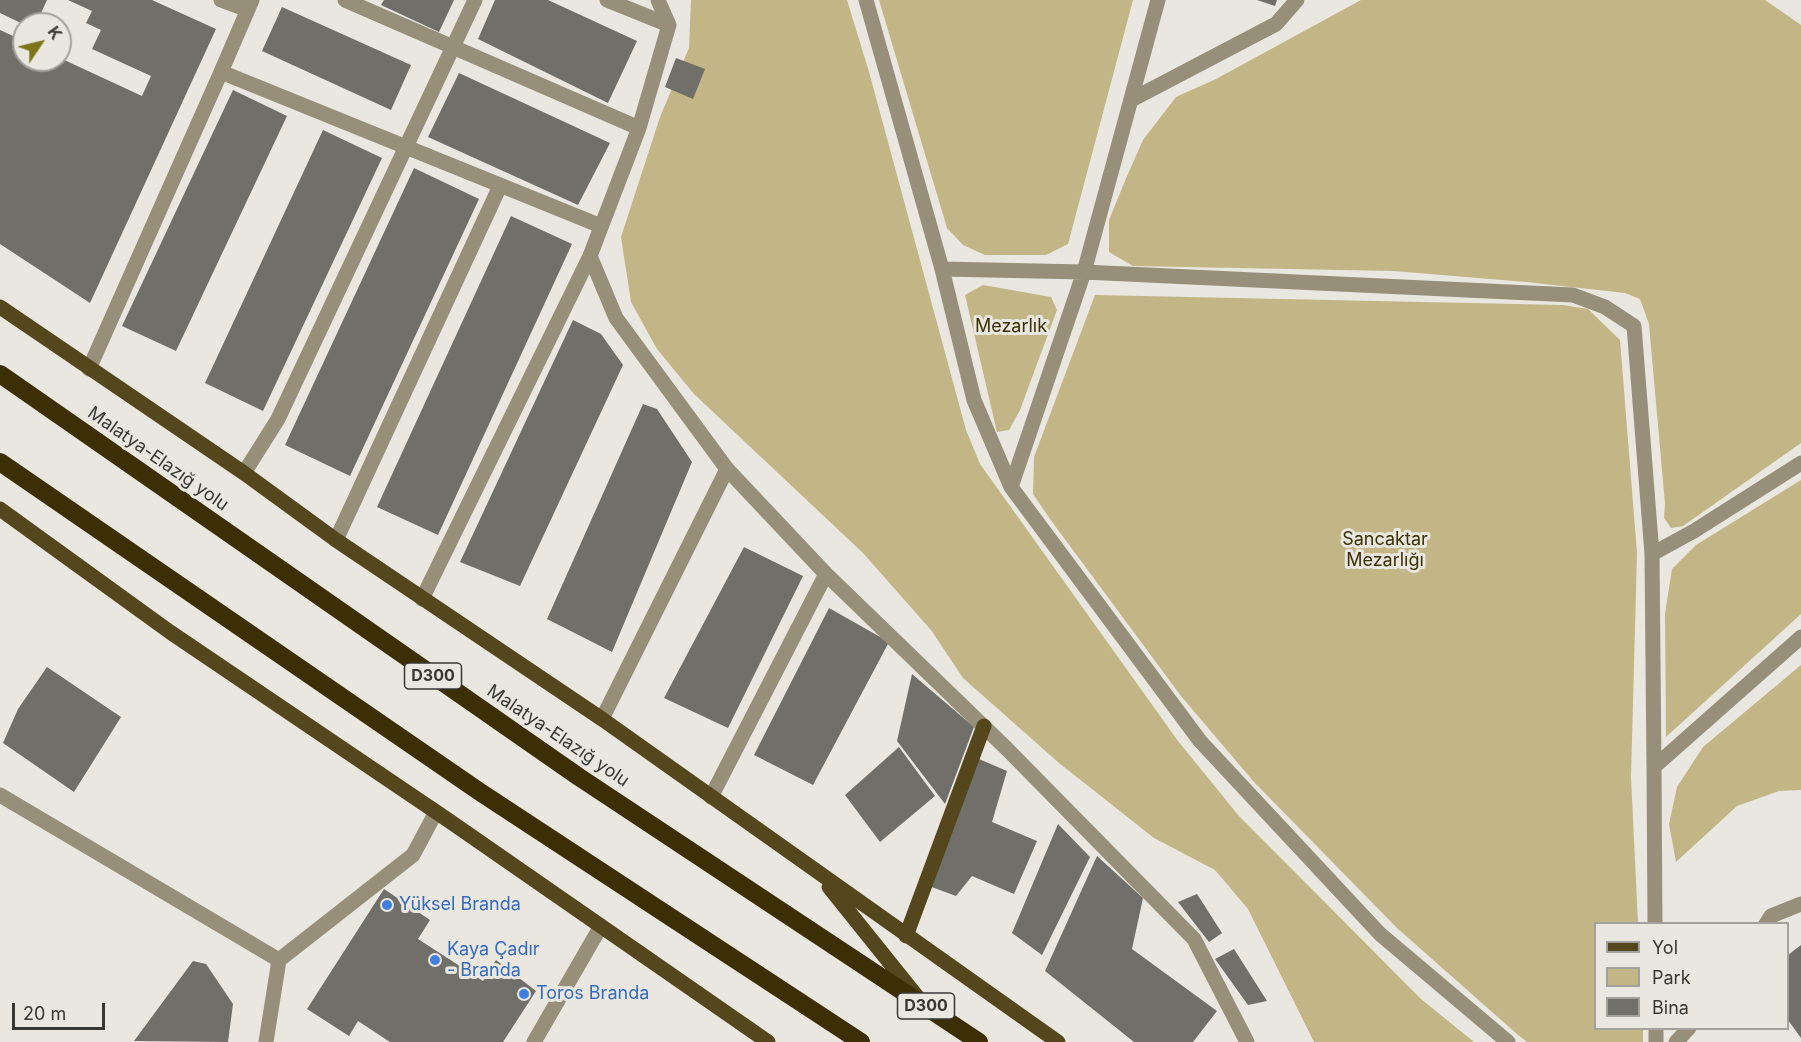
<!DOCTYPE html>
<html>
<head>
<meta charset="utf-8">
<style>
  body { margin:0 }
  #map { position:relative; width:1801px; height:1042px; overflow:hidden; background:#e9e7e0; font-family:Inter,sans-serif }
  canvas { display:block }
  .legend { position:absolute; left:1594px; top:922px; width:195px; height:108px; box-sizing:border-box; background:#e9e7e0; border:2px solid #a2a19b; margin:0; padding:8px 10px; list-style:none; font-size:18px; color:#373734 }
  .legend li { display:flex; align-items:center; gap:12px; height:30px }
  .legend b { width:30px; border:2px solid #a2a19b }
  .north { position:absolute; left:12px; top:12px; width:60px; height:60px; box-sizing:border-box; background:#e9e7e0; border:2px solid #a2a19b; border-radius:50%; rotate:55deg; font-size:16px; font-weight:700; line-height:24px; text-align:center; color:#373734 }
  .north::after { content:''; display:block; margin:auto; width:21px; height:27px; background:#7d7519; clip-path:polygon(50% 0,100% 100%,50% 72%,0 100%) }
  .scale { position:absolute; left:12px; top:1003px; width:93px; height:27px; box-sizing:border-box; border:3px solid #373734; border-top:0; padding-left:8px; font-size:18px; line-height:21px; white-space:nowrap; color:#373734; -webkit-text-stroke:4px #e9e7e0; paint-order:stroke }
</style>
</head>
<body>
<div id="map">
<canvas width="1801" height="1042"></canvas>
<ul class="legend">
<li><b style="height:8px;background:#55471d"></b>Yol</li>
<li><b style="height:16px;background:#c2b586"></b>Park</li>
<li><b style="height:16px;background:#716f69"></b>Bina</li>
</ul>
<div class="north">K</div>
<div class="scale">20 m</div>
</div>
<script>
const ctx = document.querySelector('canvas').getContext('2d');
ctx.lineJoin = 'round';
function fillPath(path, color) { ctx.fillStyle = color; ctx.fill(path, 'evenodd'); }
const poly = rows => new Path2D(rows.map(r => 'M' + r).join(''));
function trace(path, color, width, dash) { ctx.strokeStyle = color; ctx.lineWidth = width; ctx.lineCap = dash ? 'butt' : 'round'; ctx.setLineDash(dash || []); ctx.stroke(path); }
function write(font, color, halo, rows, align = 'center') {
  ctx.font = font + ' Inter,sans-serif'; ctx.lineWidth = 6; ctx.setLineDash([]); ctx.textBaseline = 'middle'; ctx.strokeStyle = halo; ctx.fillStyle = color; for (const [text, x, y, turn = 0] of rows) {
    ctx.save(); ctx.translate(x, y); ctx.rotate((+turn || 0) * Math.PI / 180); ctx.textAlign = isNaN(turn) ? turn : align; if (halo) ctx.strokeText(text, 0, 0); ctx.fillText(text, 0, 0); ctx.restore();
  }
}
fillPath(poly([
  [691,0,847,0,869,72,966,430,980,464,1178,741,1239,816,1421,999,1474,1042,1314,1042,1248,909,1215,870,1154,838,1059,763,963,678,931,630,863,553,694,394,657,349,631,302,621,237,660,117,689,48],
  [879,0,1133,0,1068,244,1046,255,985,255,963,245,947,228],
  [1361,0,1765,0,1801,25,1801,443,1683,526,1671,528,1664,518,1665,504,1649,324,1640,299,1625,293,1526,282,1394,271,1133,266,1109,252,1109,220,1127,176,1143,140,1176,97,1216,79],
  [983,285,1051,297,1057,310,1020,410,1009,430,997,432,965,295],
  [1095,295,1563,305,1588,309,1620,340,1637,553,1631,777,1638,923,1596,924,1596,1028,1643,1029,1643,1042,1527,1042,1517,1034,1397,928,1254,782,1181,696,1050,519,1033,494,1034,457],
  [1801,480,1801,614,1666,737,1665,614,1672,569,1696,545],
  [1801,665,1801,790,1779,791,1737,806,1676,862,1669,824,1677,787,1703,747]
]), '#c2b586');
fillPath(poly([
  [0,0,47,0,36,24,23,24,0,13],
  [68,0,152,0,216,29,90,303,0,244,0,30,24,41,24,60,60,60,60,58,142,96,151,76,92,49,101,30,86,23,92,11],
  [384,0,454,0,439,32,381,5],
  [495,0,548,0,637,41,608,103,478,39],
  [1257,0,1277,0,1275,6],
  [282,7,411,65,391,110,262,51],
  [676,58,705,69,693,99,665,87],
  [459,73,610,143,578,205,428,137],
  [233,90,287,116,176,351,122,326],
  [323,130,382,158,263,411,205,383],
  [414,168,479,199,350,476,285,445],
  [511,216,572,244,438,535,377,507],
  [573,320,601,334,623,365,520,586,460,562],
  [643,404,657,409,692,462,612,652,547,619],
  [744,547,803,576,728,728,664,698],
  [829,608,889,642,813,785,754,755],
  [47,667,121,717,74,792,3,743,18,709],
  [912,674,974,727,945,804,897,741],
  [899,747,935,796,880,842,845,795],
  [979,759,1007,771,992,822,1037,841,1014,894,972,876,956,896,929,886],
  [1058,824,1090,857,1042,955,1012,933],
  [1097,856,1143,898,1132,949,1217,1011,1193,1042,1134,1042,1045,971],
  [384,889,430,920,418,939,483,981,496,960,536,991,503,1042,390,1042,358,1021,349,1036,307,1009],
  [1197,894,1222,933,1209,942,1178,902],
  [1801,945,1801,1038,1788,1020,1788,955],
  [1234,949,1267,1001,1248,1005,1215,959],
  [193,961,206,964,233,1004,228,1042,134,1041]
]), '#716f69');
trace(poly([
  [221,0,248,10],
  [345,0,639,128],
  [607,0,669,25],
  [658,0,669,25,639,128,590,256,616,318,727,469,826,574,1007,749,1194,939,1247,1042],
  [866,0,942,269],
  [1158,0,1084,272,1011,487,1200,741,1380,934,1508,1042],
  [221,72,252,0],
  [1131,100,1276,24,1297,0],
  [89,369,221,72,601,226],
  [244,473,278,419,475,0],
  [1011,487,974,400,942,269,1084,272,1573,295,1605,307,1634,326,1652,554,1654,767],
  [336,540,500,186],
  [1652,554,1694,531,1801,463],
  [422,599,590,256],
  [602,719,727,469],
  [0,795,279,960,266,1042],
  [711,797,826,574],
  [1655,924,1654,767,1801,637],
  [1766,924,1771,916,1801,904],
  [279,960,413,855,436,812],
  [1656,1028,1656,1042],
  [534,1042,601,926],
  [1676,1042,1689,1028]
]), '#978f79', 15);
trace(poly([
  [0,307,244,473,336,540,602,719,1058,1042],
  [0,509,170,632,448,820,768,1042],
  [829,887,919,999],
  [906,936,984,726]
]), '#55471d', 15);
trace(poly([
  [0,374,579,777,979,1042],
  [0,462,480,792,861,1042]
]), '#3c2f05', 18);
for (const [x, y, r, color] of [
  [387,905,6,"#3f7fe0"],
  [435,960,6,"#3f7fe0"],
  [524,994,6,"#3f7fe0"]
]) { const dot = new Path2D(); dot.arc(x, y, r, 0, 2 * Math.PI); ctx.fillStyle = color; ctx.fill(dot); trace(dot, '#e9e7e0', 2); }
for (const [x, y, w] of [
  [433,676,57],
  [926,1006,57]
]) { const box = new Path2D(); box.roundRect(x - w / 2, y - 13, w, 26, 4.5); ctx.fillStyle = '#e9e7e0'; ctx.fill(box); trace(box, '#373734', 1.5); }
write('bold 16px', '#373734', null, [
  ["D300",433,676],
  ["D300",926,1006]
]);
write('18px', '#3b3003', '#e9e7e0', [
  ["Mezarlık",1011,327],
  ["Sancaktar",1385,540],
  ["Mezarlığı",1385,561]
]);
write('18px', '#373734', '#e9e7e0', [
  ["Malatya-Elazığ yolu",158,459,35],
  ["Malatya-Elazığ yolu",558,736,34]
]);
write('18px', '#366cbe', '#e9e7e0', [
  ["Yüksel Branda",399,905],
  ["Kaya Çadır",447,950],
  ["- Branda",447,971],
  ["Toros Branda",536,994]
], 'left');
</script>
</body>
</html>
